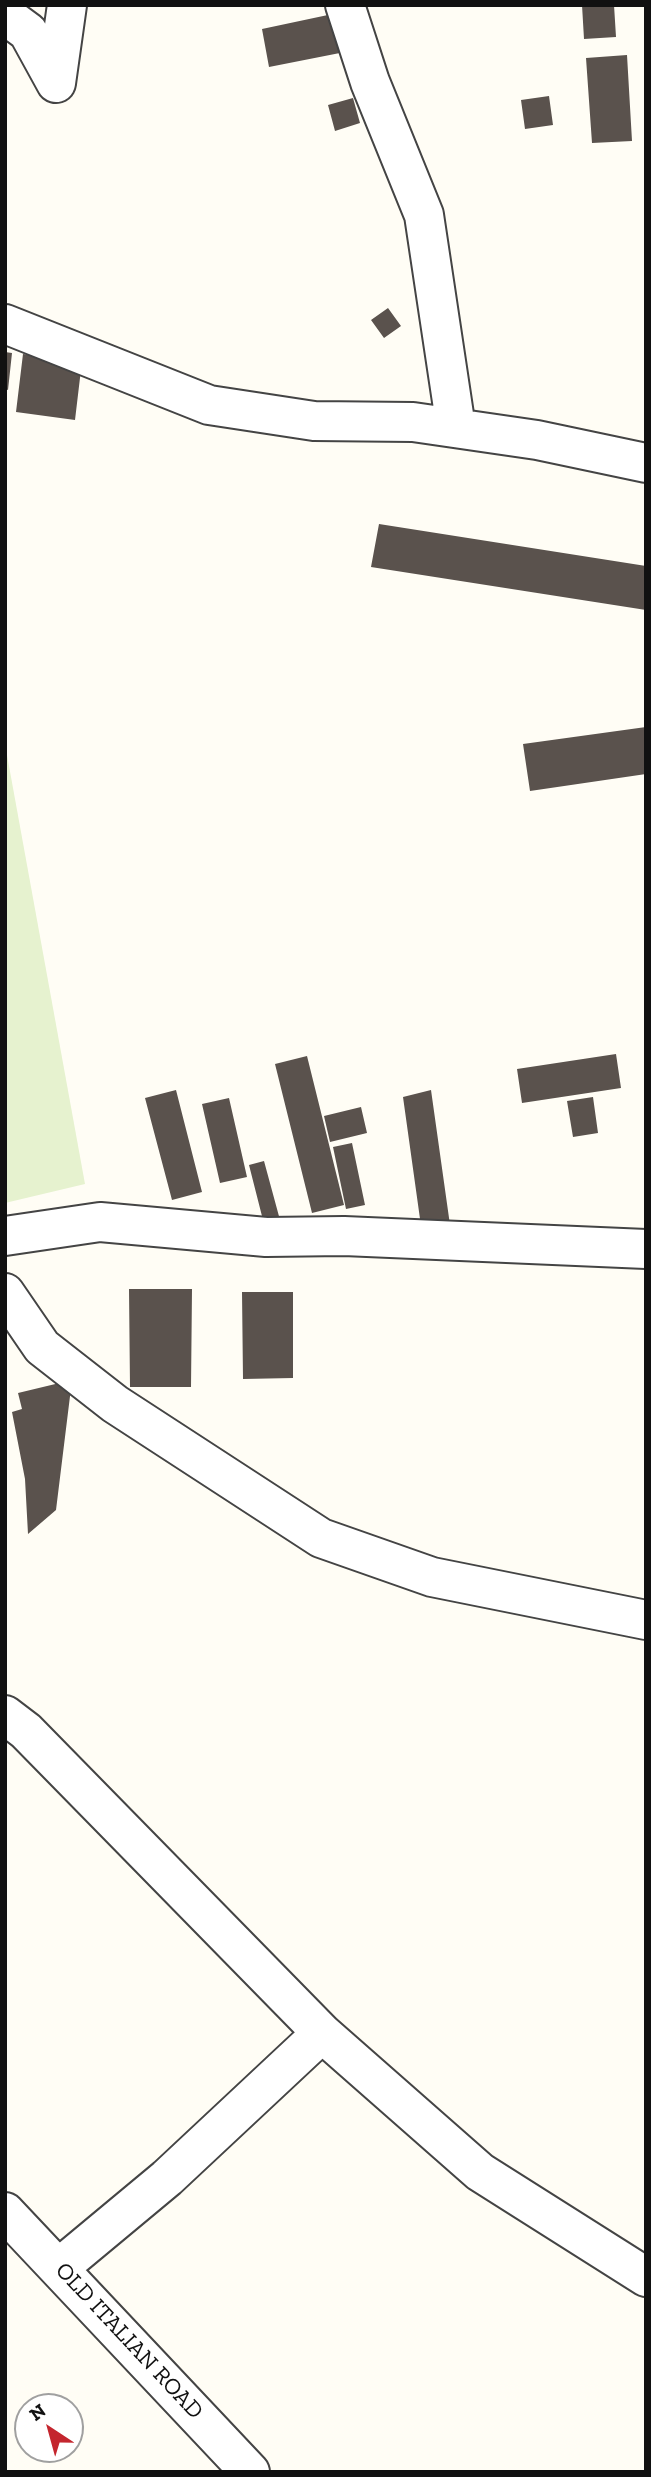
<!DOCTYPE html>
<html>
<head>
<meta charset="utf-8">
<style>
  body { margin:0 }
  #map { position:relative; width:651px; height:2477px; overflow:hidden; background:#fffdf5; font-family:"Zilla Slab",serif }
  canvas { display:block }
  .frame { position:absolute; inset:0; border:7px solid #111; pointer-events:none }
  .north { position:absolute; left:14px; top:2393px; width:70px; height:70px; box-sizing:border-box; background:#fff; border:2px solid #a0a0a0; border-radius:50%; rotate:324deg; font-size:19px; font-weight:700; line-height:28px; text-align:center; color:#111 }
  .north::after { content:''; display:block; margin:auto; width:24px; height:32px; background:#c4262e; clip-path:polygon(50% 0,100% 100%,50% 72%,0 100%) }
</style>
</head>
<body>
<div id="map">
<canvas width="651" height="2477"></canvas>
<div class="frame"></div>
<div class="north">N</div>
</div>
<script>
const ctx = document.querySelector('canvas').getContext('2d');
ctx.lineJoin = 'round';
function fillPath(path, color) { ctx.fillStyle = color; ctx.fill(path, 'evenodd'); }
const poly = rows => new Path2D(rows.map(r => 'M' + r).join(''));
function trace(path, color, width, dash) { ctx.strokeStyle = color; ctx.lineWidth = width; ctx.lineCap = dash ? 'butt' : 'round'; ctx.setLineDash(dash || []); ctx.stroke(path); }
function write(font, color, halo, rows, align = 'center') {
  ctx.font = font + ' "Zilla Slab",serif'; ctx.lineWidth = 7; ctx.setLineDash([]); ctx.textBaseline = 'middle'; ctx.strokeStyle = halo; ctx.fillStyle = color; for (const [text, x, y, turn = 0] of rows) {
    ctx.save(); ctx.translate(x, y); ctx.rotate((+turn || 0) * Math.PI / 180); ctx.textAlign = isNaN(turn) ? turn : align; if (halo) ctx.strokeText(text, 0, 0); ctx.fillText(text, 0, 0); ctx.restore();
  }
}
fillPath(poly([
  [5,744,85,1184,5,1203]
]), '#e6f2cf');
fillPath(poly([
  [582,5,614,5,616,37,584,39],
  [342,12,350,51,269,67,262,29],
  [627,55,632,141,592,143,586,58],
  [549,96,553,125,525,129,521,100],
  [353,98,360,123,335,131,328,105],
  [388,308,401,326,384,338,371,320],
  [5,352,12,353,8,390,5,389],
  [23,354,82,361,75,420,16,412],
  [379,524,646,566,646,610,371,567],
  [646,727,646,774,530,791,523,744],
  [616,1054,621,1088,522,1103,517,1069],
  [307,1056,344,1205,312,1213,275,1064],
  [176,1090,202,1192,172,1200,145,1098],
  [431,1090,450,1225,421,1226,403,1097],
  [593,1097,598,1133,573,1137,567,1101],
  [229,1098,247,1177,220,1183,202,1104],
  [361,1107,367,1133,330,1142,324,1116],
  [352,1143,365,1205,346,1209,333,1147],
  [264,1161,280,1220,264,1224,249,1165],
  [129,1289,192,1289,191,1387,130,1387],
  [242,1292,293,1292,293,1378,243,1379],
  [72,1380,56,1510,28,1534,25,1479,12,1412,22,1409,18,1393]
]), '#5a524d');
const minor = poly([
  [345,5,370,82,424,215,456,428],
  [5,15,28,32,56,83],
  [56,83,67,5],
  [5,324,209,405,314,421,413,422,537,440,646,463],
  [5,1236,100,1222,266,1237,344,1236,646,1249],
  [5,1293,42,1347,115,1404,321,1538,432,1577,646,1620],
  [5,1715,26,1731,322,2033,480,2172,646,2277],
  [5,2212,250,2472],
  [60,2267,167,2178,322,2033]
]);
trace(minor, '#444', 42);
trace(minor, '#fff', 38);
write('23px', '#111', '#fff', [
  ["OLD ITALIAN ROAD",129,2341,47]
]);
</script>
</body>
</html>
